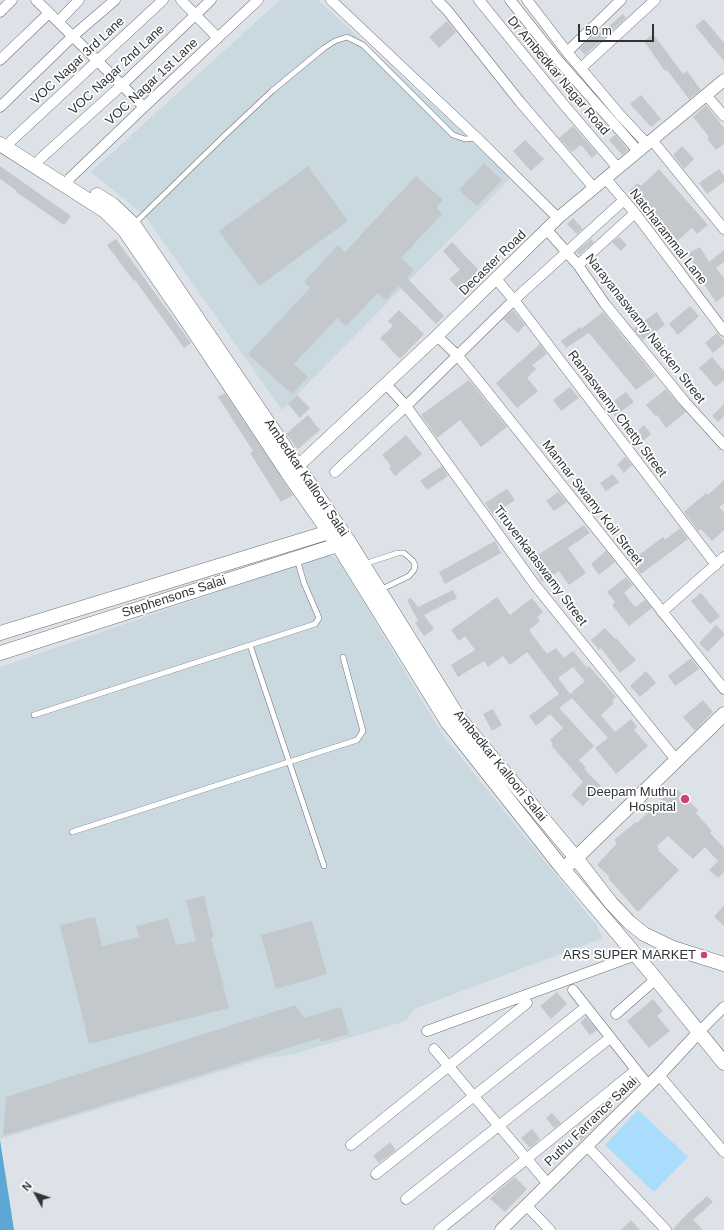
<!DOCTYPE html>
<html>
<head>
<meta charset="utf-8">
<style>
  body { margin:0 }
  #map { position:relative; width:724px; height:1230px; overflow:hidden; background:#dce2e7; font-family:Helvetica,sans-serif }
  canvas { display:block }
  .north { position:absolute; left:16px; top:1174px; width:40px; height:40px; -webkit-text-stroke:3px #fff; paint-order:stroke; rotate:310deg; font-size:11px; font-weight:700; line-height:16px; text-align:center; color:#313334 }
  .north::after { content:''; display:block; margin:auto; width:14px; height:18px; background:#313334; clip-path:polygon(50% 0,100% 100%,50% 72%,0 100%) }
  .scale { position:absolute; left:578px; top:24px; width:76px; height:18px; box-sizing:border-box; border:2px solid #313334; border-top:0; padding-left:5px; font-size:12px; line-height:14px; white-space:nowrap; color:#313334; -webkit-text-stroke:3px #fff; paint-order:stroke }
</style>
</head>
<body>
<div id="map">
<canvas width="724" height="1230"></canvas>
<div class="north">N</div>
<div class="scale">50 m</div>
</div>
<script>
const ctx = document.querySelector('canvas').getContext('2d');
ctx.lineJoin = 'round';
function fillPath(path, color) { ctx.fillStyle = color; ctx.fill(path, 'evenodd'); }
const poly = rows => new Path2D(rows.map(r => 'M' + r).join(''));
function trace(path, color, width, dash) { ctx.strokeStyle = color; ctx.lineWidth = width; ctx.lineCap = dash ? 'butt' : 'round'; ctx.setLineDash(dash || []); ctx.stroke(path); }
function write(font, color, halo, rows, align = 'center') {
  ctx.font = font + ' Helvetica,sans-serif'; ctx.lineWidth = 3.5; ctx.setLineDash([]); ctx.textBaseline = 'middle'; ctx.strokeStyle = halo; ctx.fillStyle = color; for (const [text, x, y, turn = 0] of rows) {
    ctx.save(); ctx.translate(x, y); ctx.rotate((+turn || 0) * Math.PI / 180); ctx.textAlign = isNaN(turn) ? turn : align; if (halo) ctx.strokeText(text, 0, 0); ctx.fillText(text, 0, 0); ctx.restore();
  }
}
fillPath(poly([
  [280,0,318,0,511,177,282,410,145,216,91,172],
  [328,554,339,561,442,734,597,926,603,938,414,1009,406,1021,294,1054,261,1059,0,1139,0,667]
]), '#cad8e0');
fillPath(poly([
  [638,1110,688,1157,654,1192,605,1145]
]), '#a9dcfd');
fillPath(poly([
  [0,1117,0,1140,14,1230,0,1230]
]), '#5ca7d4');
fillPath(poly([
  [623,14,626,18,585,55,579,49,599,31,601,33],
  [704,19,724,43,724,61,695,26],
  [447,21,456,32,439,48,429,37],
  [653,34,683,74,687,71,701,90,689,99,667,70,665,71,644,41],
  [641,95,661,119,651,127,630,104],
  [706,105,724,128,724,144,716,150,707,139,709,137,693,117],
  [573,126,597,153,592,158,581,145,572,152,559,138],
  [615,135,628,150,622,155,609,140],
  [525,140,544,159,531,171,513,151],
  [682,146,694,159,684,169,673,155],
  [484,163,502,180,477,206,459,190],
  [0,166,71,216,64,225,16,192,17,191,0,179],
  [308,166,348,221,259,286,219,231],
  [659,169,708,225,697,234,692,228,674,244,629,191,638,183,641,186],
  [719,169,724,176,724,182,707,194,699,183],
  [416,176,443,200,436,208,442,214,401,258,414,270,407,278,444,316,436,324,399,286,386,300,378,293,346,326,337,318,294,364,308,377,292,394,248,354,310,288,304,282,338,245,345,252],
  [573,218,583,229,577,234,567,224],
  [619,237,627,245,621,251,612,242],
  [116,239,191,343,184,348,135,280,134,281,107,245],
  [591,239,594,242,579,255,576,252],
  [452,242,485,277,465,296,449,279,460,270,443,251],
  [700,247,709,262,724,250,724,262,716,268,724,278,724,296,716,302,703,283,701,284,694,277,695,276,690,270,695,266,687,254],
  [690,306,699,316,678,335,669,324],
  [399,310,424,334,400,359,380,338,393,326,388,321],
  [513,310,525,325,518,333,503,319],
  [603,312,655,376,636,390,589,333,566,348,561,341,580,327,581,329],
  [657,312,665,325,643,340,633,329],
  [717,333,724,341,724,344,713,353,705,343],
  [540,344,547,354,532,365,536,369,527,378,538,391,517,408,496,383],
  [712,357,724,371,724,380,716,387,699,368],
  [469,380,507,427,481,447,460,420,437,438,421,415],
  [570,387,579,398,561,411,553,400],
  [666,389,686,412,666,428,657,415,655,416,646,405],
  [626,392,634,402,615,416,607,406],
  [225,393,293,495,281,502,250,453,253,451,218,397],
  [297,395,310,408,300,418,288,404],
  [724,404,724,416,718,422,712,416],
  [308,415,320,430,298,449,286,434],
  [644,425,651,434,640,444,632,436],
  [406,435,422,454,395,476,389,468,391,466,382,455],
  [625,457,632,465,624,473,617,465],
  [442,466,448,476,427,490,420,481],
  [613,474,619,482,606,491,600,483],
  [724,480,724,503,719,507,724,512,724,530,712,541,701,529,698,531,684,512,706,493,708,495],
  [507,489,515,500,493,515,485,503],
  [558,492,567,502,554,511,546,501],
  [584,525,590,533,568,548,586,573,569,585,559,571,542,582,530,560],
  [680,528,688,539,641,574,636,568,641,565,635,558,663,537,665,540],
  [495,541,501,553,445,584,439,572],
  [606,551,615,562,599,575,591,564],
  [626,577,633,585,624,593,635,607,645,600,652,608,629,626,612,605,615,602,607,592],
  [453,590,457,598,424,615,434,629,424,636,415,623,418,621,407,600,411,598,418,607],
  [701,593,720,616,710,624,691,601],
  [497,597,510,615,532,598,543,612,537,617,540,621,529,630,547,654,556,648,564,658,573,651,587,668,589,666,616,697,612,701,614,703,601,715,615,732,631,719,637,727,634,730,648,746,616,774,595,748,608,738,572,698,559,708,594,746,579,760,586,768,584,769,601,786,583,806,571,795,583,782,551,745,553,744,550,740,563,728,550,714,536,726,529,716,559,694,527,652,510,665,503,656,488,667,484,661,458,677,451,665,475,650,465,636,459,641,451,630],
  [573,667,585,681,570,694,558,678],
  [716,625,724,633,724,635,708,652,699,643],
  [605,628,615,639,616,638,636,660,620,673,601,648,599,650,591,640],
  [691,658,699,669,675,686,668,676],
  [646,671,656,683,640,697,630,686],
  [703,700,713,712,695,731,683,717],
  [493,709,502,725,492,731,483,714],
  [674,786,698,810,696,813,712,831,710,833,724,848,724,872,718,878,709,870,718,861,705,847,693,859,668,836,657,846,659,849,658,850,679,870,638,912,608,878,610,877,597,865,617,843,614,840,636,822,637,823,664,797,663,797],
  [204,896,214,938,211,938,229,1008,89,1044,60,925,95,917,102,946,139,937,136,926,168,918,176,945,196,941,186,900],
  [724,905,724,926,714,917],
  [312,921,327,974,276,989,261,935],
  [557,992,567,1004,551,1019,540,1006],
  [653,999,663,1011,657,1016,670,1031,649,1048,627,1021],
  [295,1005,304,1018,341,1007,349,1034,321,1042,320,1038,3,1136,6,1097],
  [586,1017,597,1030,590,1035,580,1022],
  [605,1103,612,1110,578,1143,569,1134],
  [552,1113,561,1123,554,1128,546,1118],
  [532,1129,540,1139,530,1148,521,1138],
  [390,1142,396,1150,379,1163,373,1156],
  [515,1177,527,1189,505,1212,490,1199,500,1189],
  [707,1196,713,1202,693,1220,703,1230,672,1230,687,1214],
  [631,1220,640,1230,621,1230]
]), '#c3c8cc');
const service = poly([
  [134,224,223,137,272,91,324,48,335,41,347,37,363,45,453,135,465,139,476,138],
  [364,564,398,553,404,553,413,561,415,565,414,570,409,576,380,590],
  [250,645,324,866],
  [34,715,315,624,319,618,304,583,297,559],
  [72,832,357,740,363,731,343,657]
]);
const minor = poly([
  [36,0,144,107],
  [181,0,218,38],
  [331,0,477,138,558,218],
  [437,0,447,10,520,102,594,188],
  [479,0,565,106,618,168],
  [510,0,557,59,638,151],
  [527,0,567,52,620,115,647,144],
  [0,12,12,0],
  [58,22,79,0],
  [567,52,621,0],
  [0,60,49,13],
  [581,68,655,0],
  [706,95,724,116],
  [0,107,73,36,115,0],
  [652,140,724,229],
  [11,141,163,0],
  [40,159,122,85,211,0],
  [606,179,635,213,724,331],
  [66,185,70,178,144,107,258,0],
  [547,230,578,265,605,304,685,402,724,445],
  [578,265,635,213],
  [496,279,514,300,716,565],
  [437,336,458,356,477,379,724,689],
  [386,384,406,406,535,585,677,761],
  [335,472,406,406,514,300,624,200],
  [662,612,724,557],
  [573,990,648,1085],
  [616,1014,656,979],
  [427,1031,636,955],
  [699,1032,724,1007],
  [434,1049,548,1184],
  [659,1075,724,1152],
  [351,1145,527,1003],
  [587,1146,666,1230],
  [376,1174,586,1007],
  [406,1199,610,1038],
  [526,1205,550,1230],
  [439,1230,636,1070]
]);
const tertiary = poly([
  [290,471,298,466,437,336,558,218,724,80],
  [501,1230,659,1075,699,1032]
]);
const secondary = poly([
  [0,144,105,211,125,231,189,324,287,472,338,545,448,723,563,869,651,973,724,1063],
  [97,195,113,205,134,225,349,542,459,718,576,858,611,903,629,922,644,934,673,948,724,964],
  [0,633,329,532,335,527],
  [0,653,347,542],
  [569,864,576,858,724,714]
]);
trace(service, '#6b7074', 6);
trace(minor, '#6b7074', 11);
trace(tertiary, '#6b7074', 13);
trace(secondary, '#6b7074', 15);
trace(service, '#fff', 5);
trace(minor, '#fff', 10);
trace(tertiary, '#fff', 12);
trace(secondary, '#fff', 14);
for (const [x, y, r, color] of [
  [685,799,5,"#cd4175"],
  [704,955,4,"#cd4175"]
]) { const dot = new Path2D(); dot.arc(x, y, r, 0, 2 * Math.PI); ctx.fillStyle = color; ctx.fill(dot); trace(dot, '#fff', 1.5); }
write('13px', '#313334', '#fff', [
  ["VOC Nagar 3rd Lane",78,61,-43],
  ["VOC Nagar 2nd Lane",117,70,-43],
  ["Dr Ambedkar Nagar Road",558,76,50],
  ["VOC Nagar 1st Lane",152,82,-43],
  ["Natcharammal Lane",668,237,52],
  ["Decaster Road",493,263,-44],
  ["Narayanaswamy Naicken Street",645,329,52],
  ["Ramaswamy Chetty Street",617,414,53],
  ["Ambedkar Kalloori Salai",306,478,56],
  ["Mannar Swamy Koil Street",592,503,52],
  ["Tiruvenkataswamy Street",540,566,53],
  ["Stephensons Salai",174,597,-18],
  ["Ambedkar Kalloori Salai",500,766,51],
  ["Puthu Farrance Salai",591,1122,-44]
]);
write('13px', '#313334', '#fff', [
  ["Deepam Muthu",676,792],
  ["Hospital",676,807],
  ["ARS SUPER MARKET",696,955]
], 'right');
</script>
</body>
</html>
